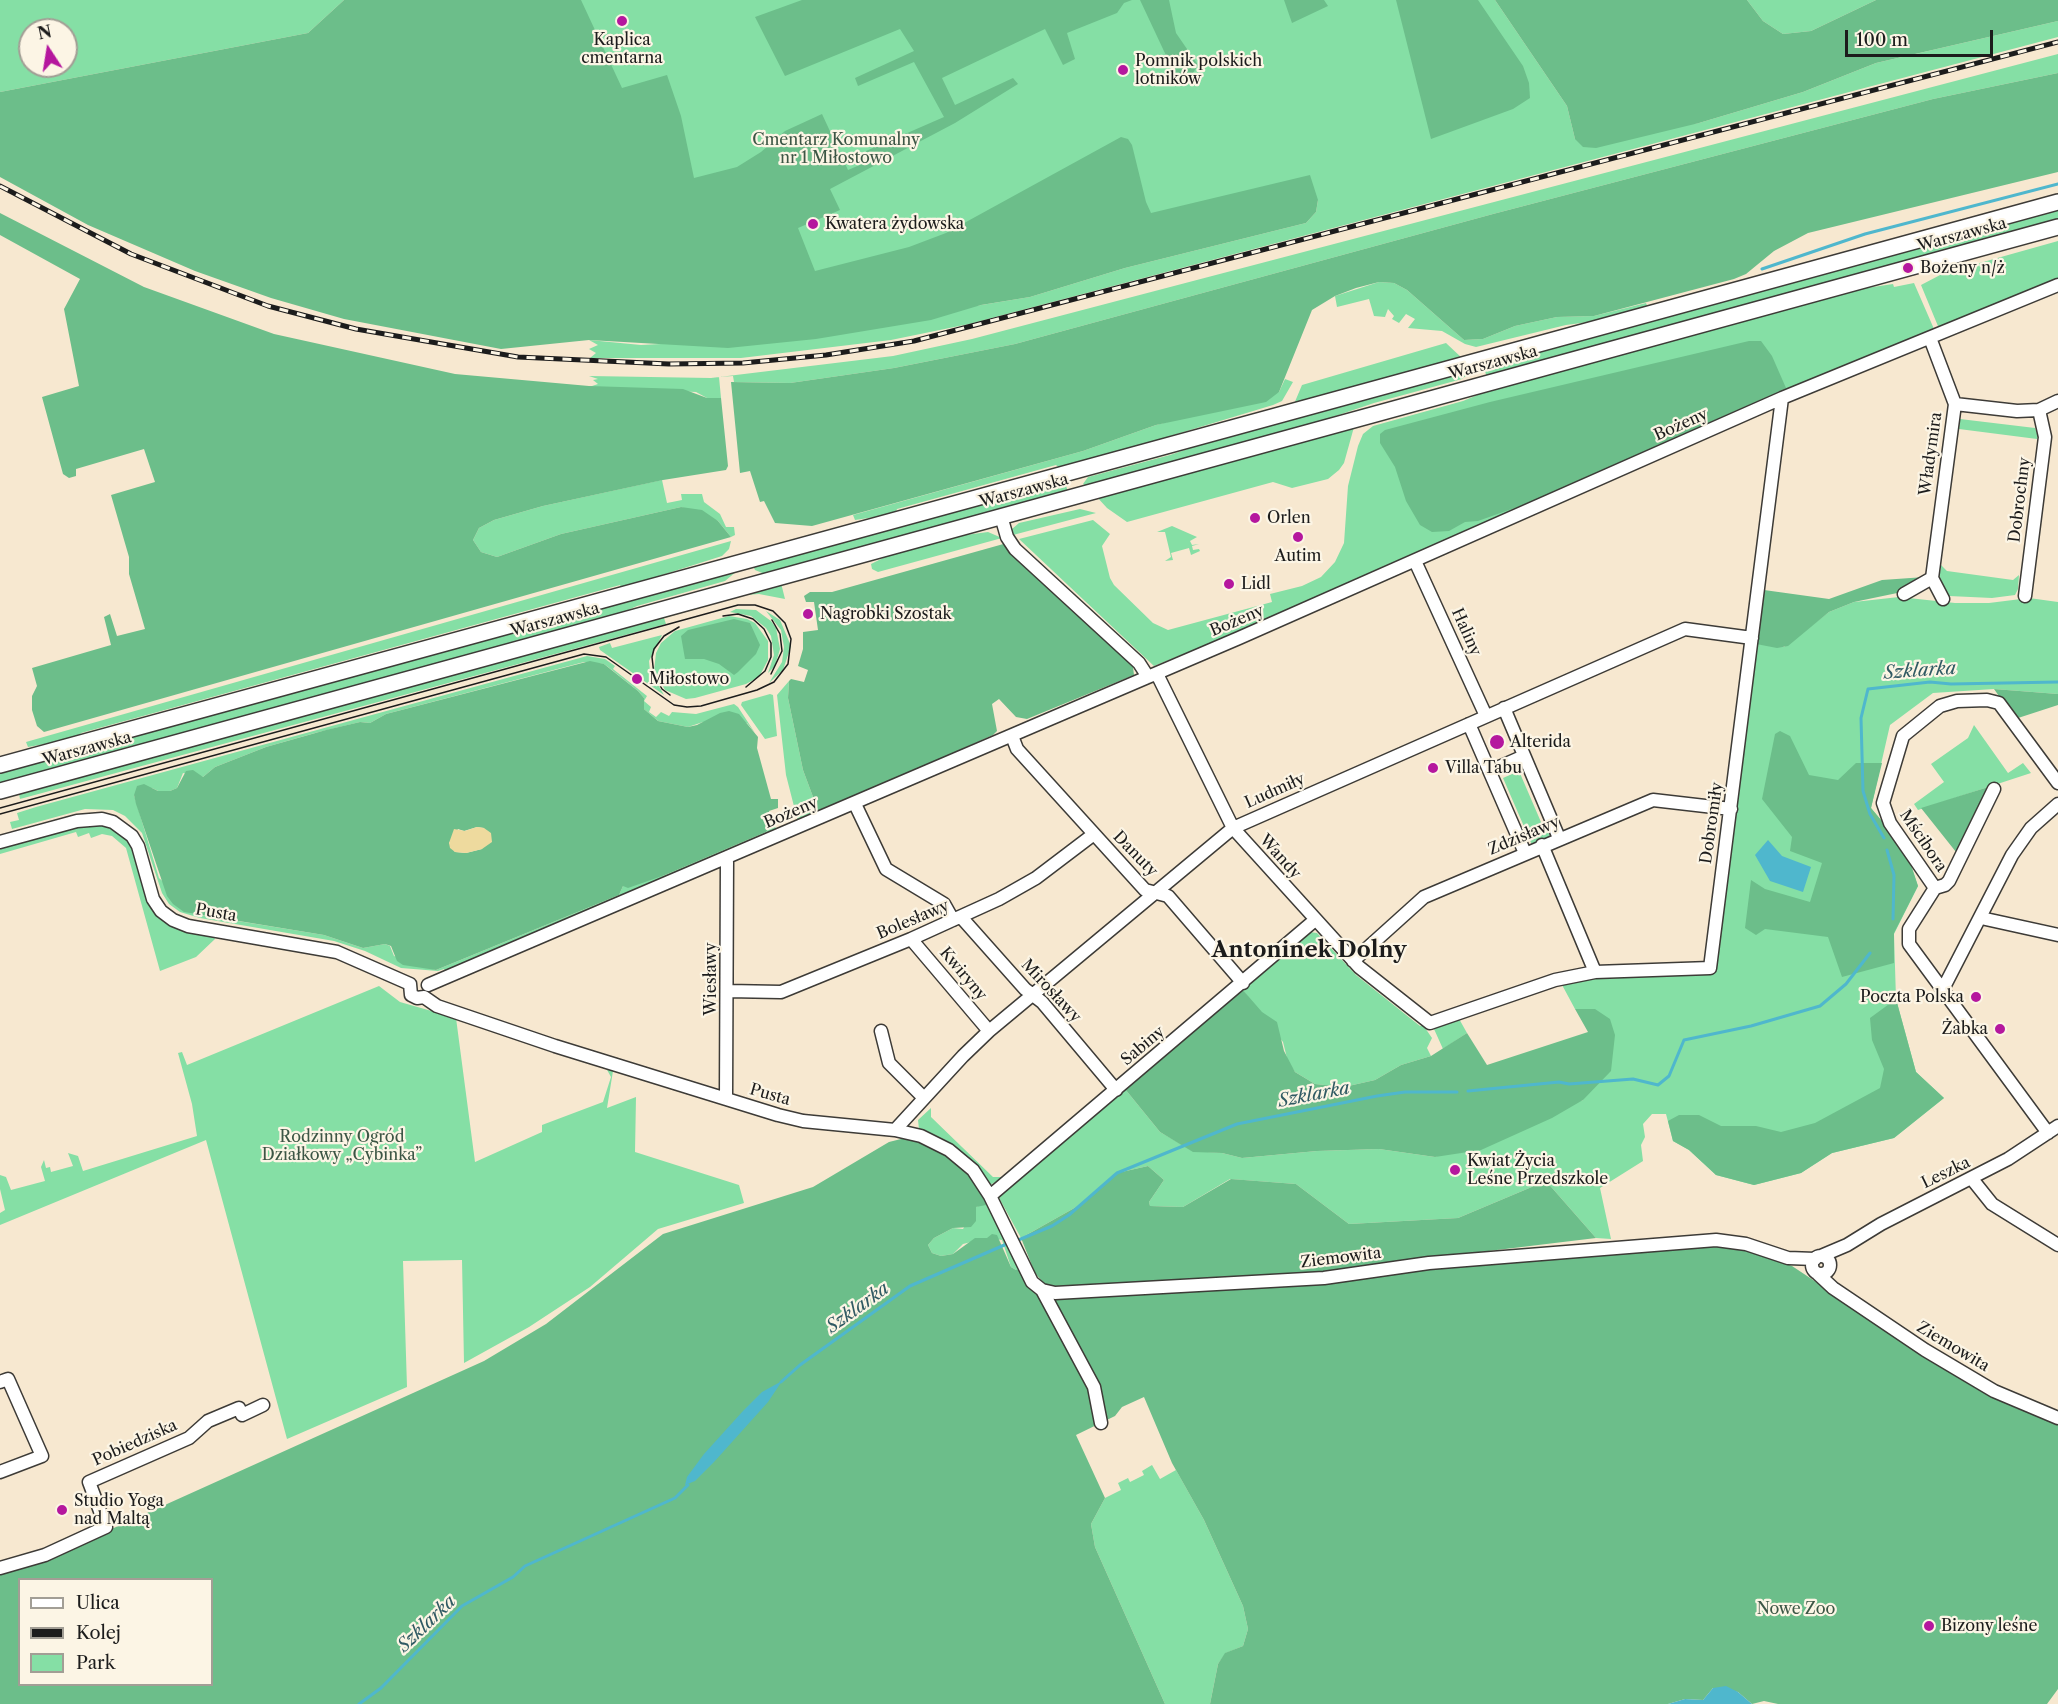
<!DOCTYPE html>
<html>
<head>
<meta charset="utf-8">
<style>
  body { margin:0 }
  #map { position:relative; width:2058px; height:1704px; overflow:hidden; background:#f7e8d0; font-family:"Libre Caslon Text",serif }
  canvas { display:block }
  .legend { position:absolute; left:18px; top:1578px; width:195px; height:108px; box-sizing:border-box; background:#fcf5e5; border:2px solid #a29e95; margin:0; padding:8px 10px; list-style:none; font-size:18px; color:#1c1c1c }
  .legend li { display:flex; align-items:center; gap:12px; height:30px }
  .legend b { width:30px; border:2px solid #a29e95 }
  .north { position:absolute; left:18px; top:18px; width:60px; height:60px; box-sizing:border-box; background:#fcf5e5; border:2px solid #a29e95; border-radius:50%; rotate:348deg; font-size:16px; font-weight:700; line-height:24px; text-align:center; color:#1c1c1c }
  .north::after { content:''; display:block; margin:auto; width:21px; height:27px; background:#b5179e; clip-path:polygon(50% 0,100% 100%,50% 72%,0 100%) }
  .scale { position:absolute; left:1845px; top:30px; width:148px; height:27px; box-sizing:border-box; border:3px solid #1c1c1c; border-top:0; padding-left:8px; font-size:18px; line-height:21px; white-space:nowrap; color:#1c1c1c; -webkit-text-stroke:4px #fcf5e5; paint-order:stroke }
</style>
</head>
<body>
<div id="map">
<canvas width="2058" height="1704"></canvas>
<ul class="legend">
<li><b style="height:8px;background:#fff"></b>Ulica</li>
<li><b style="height:8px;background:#1c1c1c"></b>Kolej</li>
<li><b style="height:16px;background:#85dfa5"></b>Park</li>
</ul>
<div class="north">N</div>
<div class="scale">100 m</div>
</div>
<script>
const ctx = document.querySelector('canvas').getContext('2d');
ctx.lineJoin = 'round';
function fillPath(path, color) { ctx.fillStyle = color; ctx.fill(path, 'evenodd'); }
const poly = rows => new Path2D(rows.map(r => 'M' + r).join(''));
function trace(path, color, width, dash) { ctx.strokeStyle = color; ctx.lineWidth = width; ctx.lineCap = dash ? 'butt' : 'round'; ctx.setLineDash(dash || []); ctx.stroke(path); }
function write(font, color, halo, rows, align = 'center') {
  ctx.font = font + ' "Libre Caslon Text",serif'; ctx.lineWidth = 4.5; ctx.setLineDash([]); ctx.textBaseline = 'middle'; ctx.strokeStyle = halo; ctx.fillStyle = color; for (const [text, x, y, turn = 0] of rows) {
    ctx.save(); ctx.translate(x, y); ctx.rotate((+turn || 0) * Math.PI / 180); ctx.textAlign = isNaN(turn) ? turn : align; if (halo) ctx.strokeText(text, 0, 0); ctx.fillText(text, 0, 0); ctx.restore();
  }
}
fillPath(poly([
  [0,0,344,0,308,33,0,92],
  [30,30,66,30,66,66,30,66],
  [383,0,1495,0,1567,106,1575,139,1699,123,1803,92,1876,63,2058,21,2058,37,969,324,891,340,741,358,590,358,596,353,589,349,598,345,589,340,641,345,680,343,716,346],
  [1318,200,1316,212,1306,223,1125,268,1030,297,744,344],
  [1747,0,1876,0,1811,31,1783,34,1763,21],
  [2058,54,2058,73,1933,99,1493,214,1015,344,894,368,790,383,734,382,733,376,719,377,721,398,717,399,707,398,696,392,589,387,598,384,593,380,598,379,589,376,711,378,893,356,972,339],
  [2058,209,2058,220,1487,378,1483,364],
  [2058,241,2058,281,1940,331,1921,285,1944,273],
  [1379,282,1394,283,1407,290,1464,340,1483,339,1515,326,1557,317,1594,316,1646,303,1648,308,1604,320,1566,325,1476,347,1465,344,1442,331,1408,328,1415,319,1406,314,1399,323,1392,319,1394,316,1388,309,1385,317,1374,316,1369,299,1337,307,1335,296],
  [1914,283,1934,329,1187,655,1186,653,1154,666,1019,539,1093,520,1110,534,1102,546,1110,578,1114,585,1153,623,1168,630,1272,602,1270,594,1302,586,1321,577,1335,562,1344,543,1348,486,1358,446,1363,434,1373,426,1463,401,1499,386,1860,289,1893,284,1894,287],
  [1446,343,1463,359,1294,404,1302,385],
  [1467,371,1467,375,1462,379,1374,403,1291,431,1086,486,1083,484,1088,477,1170,455,1253,427],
  [1285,379,1293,382,1282,401,1273,405,1061,469,1056,465,897,509,895,514,855,520,853,515,1083,451,1156,425,1279,392],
  [1960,419,2035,428,2038,436,2037,439,1959,429],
  [1354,427,1344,463,1339,470,1328,479,1292,488,1273,482,1127,522,1107,508,1096,496],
  [1064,479,1068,492,767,575,755,570,752,564],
  [662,480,667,503,682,500,681,494,702,494,704,502,720,514,726,527,734,527,735,535,731,537,718,521,681,507,561,534,497,557,481,552,473,540,479,528,494,520,543,506],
  [1080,509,1096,513,1013,535,1012,529,1019,523],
  [1172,526,1197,537,1190,541,1192,545,1199,544,1192,546,1193,550,1199,549,1200,551,1191,555,1189,548,1171,553,1173,560,1165,561,1171,557,1166,536,1165,532,1157,532],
  [988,532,1002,538,878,572,872,569,871,564,897,551,958,536],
  [731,541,729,549,722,556,621,588,620,585,81,733,78,738,28,747,26,742],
  [1941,565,1947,571,2013,580,2019,575,2018,589,2015,595,1992,598,1949,596,1943,591,1939,580],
  [737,571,725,581,637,606,617,615,0,786,0,770],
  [781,583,785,599,759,594,746,595,664,618,666,624,20,799,19,794,22,791],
  [1899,597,1955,603,1989,603,2029,598,2058,602,2058,694,1994,689,1933,693,1890,725,1871,808,1906,850,1918,886,1894,934,1896,999,1916,1072,1944,1098,1894,1138,1832,1153,1801,1173,1754,1185,1716,1175,1689,1150,1673,1141,1666,1114,1652,1114,1643,1124,1645,1137,1641,1145,1643,1161,1600,1188,1611,1239,1596,1238,1546,1181,1458,1218,1349,1224,1296,1184,1230,1179,1183,1207,1150,1206,1149,1202,1164,1180,1148,1166,1117,1173,1085,1202,1021,1238,998,1196,1125,1089,1160,1132,1193,1151,1222,1153,1242,1158,1317,1151,1379,1149,1435,1157,1583,1100,1595,1009,1575,1009,1561,983,1595,975,1709,972,1751,643,1784,647,1829,612,1854,602],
  [736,609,756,610,771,621,776,628,780,649,775,666,768,673,774,655,771,636,766,628,751,616,730,612],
  [766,611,780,620,791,646,783,670,769,683,782,662,784,647,781,630],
  [729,616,747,619,755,623,768,641,768,660,759,677,746,684,695,698,686,699,665,690,654,671,656,653,661,643,675,631],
  [662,635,649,661,650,671,664,695,600,650,599,647,610,643,612,648],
  [587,656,605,659,615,666,613,669,647,696,644,701,651,707,649,712,656,717,661,712,669,716,672,712,696,714,734,704,738,707,755,733,747,723,703,722,688,727,658,721,644,709,644,698,638,691,612,670,604,664,584,662,386,714,370,723,360,722,315,733,266,747,215,767,203,777,183,773,177,788,170,791,158,791,152,788,134,795,159,878,201,915,324,935,363,948,385,944,390,946,394,956,436,970,619,895,623,886,665,875,766,832,772,825,770,814,777,831,446,973,444,969,438,971,401,968,365,951,334,941,200,918,180,912,169,904,162,893,142,833,125,816,113,810,85,809,12,829,10,822,19,820,17,813,36,807],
  [789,681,788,698,803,770,819,813,798,822,786,775,777,695],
  [770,694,773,695,777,736,765,739,741,705,742,702],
  [1974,725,2008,773,2023,763,2031,773,1918,810,1914,804,1944,782,1931,764,1968,738],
  [1519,771,1544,829,1551,832,1548,840,1532,845,1503,778],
  [102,825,110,827,127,839,133,848,150,905,158,916,213,935,215,939,196,957,160,971,126,848,112,836,102,834,91,838,89,833,78,837,76,832,0,854,0,847,70,828],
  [1309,932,1317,933,1356,975,1420,1026,1423,1025,1432,1038,1427,1048,1431,1056,1401,1065,1375,1080,1344,1087,1315,1084,1295,1072,1288,1062,1283,1042,1242,989],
  [379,986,400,1002,456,1018,475,1162,542,1132,542,1125,603,1102,611,1077,606,1068,613,1071,607,1108,636,1097,635,1152,739,1185,744,1203,658,1229,590,1287,529,1327,464,1363,462,1260,403,1261,407,1387,287,1439,206,1140,0,1225,0,1213,5,1210,0,1189,0,1175,6,1177,11,1190,45,1181,41,1167,44,1160,46,1168,50,1167,51,1172,73,1166,68,1153,78,1156,83,1171,197,1136,192,1104,178,1053,182,1052,187,1065],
  [1458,1017,1467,1033,1443,1049,1434,1029],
  [931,1108,931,1117,993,1177,1004,1177,990,1185,975,1164,954,1145,919,1129,918,1120],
  [983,1204,991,1204,1022,1270,1016,1270,1011,1267,1002,1240,987,1238,963,1244,953,1254,941,1256,932,1253,928,1245,934,1238,953,1228,963,1229,976,1207],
  [1152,1465,1160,1479,1176,1470,1204,1520,1243,1606,1248,1629,1243,1646,1226,1653,1218,1664,1210,1704,1165,1704,1095,1547,1091,1524,1105,1498,1121,1490,1118,1483,1128,1478,1130,1482,1144,1475,1142,1471]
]), '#85dfa5');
fillPath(poly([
  [344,0,581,0,622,88,667,75,681,116,694,178,737,167,761,152,785,131,822,114,848,170,869,161,866,151,944,117,914,62,858,86,855,78,914,51,900,29,785,76,755,17,802,0,1132,0,1124,3,1117,13,1067,33,1075,59,1063,65,1045,29,942,78,955,105,1013,78,1018,84,955,123,830,189,840,210,798,228,815,271,909,247,946,233,1121,137,1128,139,1132,145,1146,202,1151,213,1310,175,1318,200,1316,212,1306,223,1125,268,1030,297,981,305,931,320,816,339,728,348,589,340,501,349,344,319,271,298,195,271,88,225,0,177,0,92,308,33],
  [1140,0,1169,0,1176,33,1198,65,1188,81,1178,81],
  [1284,0,1324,0,1328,6,1292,23],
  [1396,0,1478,0,1523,66,1529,83,1530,98,1513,109,1431,139],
  [1495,0,1747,0,1763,21,1783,34,1811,31,1876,0,2058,0,2058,21,1876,63,1803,92,1699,123,1596,148,1583,147,1575,139,1567,106],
  [2058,73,2058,172,1808,233,1774,251,1746,274,1734,279,1594,316,1557,317,1515,326,1483,339,1464,340,1407,290,1394,283,1379,282,1356,288,1335,296,1312,310,1279,392,1266,402,1156,425,1083,451,812,526,775,523,764,501,760,502,750,471,740,473,731,382,790,383,894,368,1015,344,1493,214,1933,99],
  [0,213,144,287,274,334,455,374,589,386,683,389,707,398,721,398,728,466,726,470,663,480,543,506,494,520,479,528,473,540,481,552,497,557,561,534,681,507,702,510,718,521,731,537,44,732,37,726,32,710,32,696,37,686,32,668,111,645,104,617,110,614,117,636,145,629,129,574,129,557,111,495,155,482,144,449,76,469,76,476,69,478,63,474,42,397,79,386,64,309,80,279,0,235],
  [1749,341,1761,341,1772,356,1786,388,1534,501,1478,521,1465,522,1449,531,1432,532,1420,525,1406,501,1395,467,1380,443,1380,434,1385,430,1490,402],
  [1007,543,1133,667,1134,675,1027,719,1016,717,999,699,992,704,997,731,993,735,819,813,803,770,788,698,789,681,791,679,804,682,808,670,798,666,803,649,803,632,818,630,814,602,806,602,804,596,810,592,832,592],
  [1925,577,1902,592,1854,602,1829,612,1788,646,1777,648,1751,643,1764,590,1829,599,1882,580],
  [734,619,750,623,760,645,756,654,738,672,734,675,719,664,704,659,685,659,681,636,688,630],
  [590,661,604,664,638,691,644,698,644,709,658,721,688,727,697,725,720,713,729,711,739,714,758,737,757,748,771,799,778,799,778,808,769,811,772,825,766,832,665,875,628,888,623,886,619,895,436,970,403,965,397,961,391,946,385,944,363,948,324,935,184,912,173,904,167,896,136,804,134,795,137,786,144,784,158,791,170,791,177,788,186,771,193,770,203,777,215,767,266,747,326,730,360,722,370,723,386,714],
  [477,827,484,828,482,849,466,853,455,852,449,843,458,829,464,831],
  [1994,689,2058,694,2058,705,2015,719],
  [1780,731,1790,736,1809,775,1838,780,1856,763,1882,763,1871,808,1906,850,1918,886,1894,933,1894,963,1842,977,1828,937,1765,929,1756,935,1745,928,1751,880,1765,889,1810,902,1822,863,1790,851,1792,837,1762,799,1775,734],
  [1998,784,1962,855,1956,852,1921,808],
  [1242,989,1262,1012,1277,1022,1284,1051,1295,1072,1315,1084,1344,1087,1375,1080,1401,1065,1431,1056,1467,1033,1487,1065,1588,1032,1575,1009,1595,1009,1610,1019,1615,1035,1611,1071,1583,1100,1552,1118,1481,1150,1435,1157,1379,1149,1317,1151,1242,1158,1222,1153,1193,1152,1160,1132,1125,1089],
  [1896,999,1916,1072,1944,1098,1894,1138,1832,1153,1801,1173,1754,1185,1716,1175,1689,1150,1673,1141,1668,1121,1679,1115,1699,1115,1721,1126,1756,1126,1781,1132,1815,1123,1880,1088,1884,1069,1872,1040,1870,1018],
  [901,1139,916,1139,933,1147,962,1165,991,1204,976,1207,976,1221,971,1227,953,1228,934,1238,928,1245,932,1253,941,1256,953,1254,975,1238,987,1238,992,1234,997,1235,1011,1267,1016,1270,1022,1270,1036,1291,1732,1244,1792,1266,1970,1384,2016,1408,2058,1424,2058,1689,2047,1704,1778,1704,1764,1701,1752,1704,1738,1692,1713,1688,1703,1700,1685,1699,1668,1704,1210,1704,1218,1664,1225,1653,1243,1646,1248,1629,1243,1606,1204,1520,1172,1463,1144,1397,1122,1407,1115,1416,1076,1435,1105,1498,1091,1524,1095,1547,1165,1704,0,1704,0,1573,34,1564,484,1361,546,1324,663,1234,813,1187,889,1142],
  [20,1580,212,1580,212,1684,20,1684],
  [1148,1166,1164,1180,1149,1202,1150,1206,1183,1207,1231,1179,1296,1184,1349,1224,1458,1218,1546,1181,1596,1238,1249,1280,1062,1288,1046,1286,1035,1273,1021,1238,1085,1202,1117,1173]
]), '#6cbe8a');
fillPath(poly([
  [477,827,484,828,491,833,492,842,482,849,466,853,455,852,450,848,449,843,454,829,465,831]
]), '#eeda9e');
fillPath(poly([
  [1768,840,1782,856,1811,867,1803,892,1770,881,1755,855],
  [782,1381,768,1402,714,1462,695,1481,685,1485,687,1477,704,1454,743,1411,762,1392],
  [1726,1686,1738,1692,1752,1704,1668,1704,1685,1699,1703,1700,1713,1688]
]), '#4fb7cd');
trace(poly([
  [1762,269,1865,234,2058,184],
  [1884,838,1870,814,1863,791,1861,718,1868,689,1930,682,1951,684,2058,682],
  [1887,850,1894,875,1893,919],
  [1468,1091,1559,1082,1569,1084,1633,1079,1658,1085,1669,1076,1684,1040,1751,1026,1820,1006,1846,984,1870,953],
  [1016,1241,1052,1226,1069,1215,1117,1173,1237,1124,1377,1096,1405,1092,1457,1092],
  [781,1382,800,1365,910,1286,1009,1243],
  [359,1704,381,1688,462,1606,513,1577,525,1566,675,1498,688,1485]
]), '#4fb7cd', 3);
const minor = poly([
  [1930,338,1955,404,1932,578],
  [1955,404,2017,411,2039,410,2058,401],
  [1001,516,1007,537,1015,549,1139,663,1148,677],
  [1415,561,1486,716],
  [1904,594,1932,578,1943,599],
  [2025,596,2045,437,2039,410],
  [1157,674,1233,828,1359,967,1430,1023,1555,980,1595,972,1710,968,1782,398],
  [1504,708,1559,838],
  [1469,724,1525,853],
  [1012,736,1017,749,1145,890,1168,896,1243,983],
  [1490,771,1524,756],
  [855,804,886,869,944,904,953,920],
  [0,842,77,821,102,819,113,822,132,836,138,846,153,899,161,911,173,920,188,926,337,952,410,984],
  [1542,845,1595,972],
  [1935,888,1945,885,1949,881,1994,789],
  [961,917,1025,989,1042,1002,1116,1090],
  [1981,918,2058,935],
  [911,939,989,1031],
  [1353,961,1424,897,1653,800,1731,809],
  [410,984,411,995,417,998,424,997],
  [428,985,1239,638,1782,398,2058,285],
  [1944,987,2012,855,2031,828,2058,804],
  [728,991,781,992,911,939,999,899,1036,878,1094,834],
  [424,997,437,1006,555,1046,778,1115,803,1121,895,1130,921,1136,949,1150,973,1170,990,1196,1032,1282,1042,1290,1094,1387,1101,1423],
  [881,1031,889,1063,924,1098],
  [726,1099,727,859],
  [895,1130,963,1056,989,1031,1233,828,1685,629,1752,638],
  [2048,1133,1909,944,1909,929,1935,888,1890,823,1883,803,1903,736,1940,706,1957,701,1987,700,1999,703,2058,783],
  [1972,1179,1992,1204,2058,1245],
  [990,1196,1315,920],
  '1812 1265a9 9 0 1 1 18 0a9 9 0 1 1-18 0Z',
  [1821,1256,1847,1245,1881,1224,2008,1159,2058,1126],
  [1818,1274,1833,1288,1925,1350,1994,1391,2058,1418],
  [1042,1290,1055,1293,1324,1278,1429,1263,1716,1240,1746,1244,1788,1258,1815,1259],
  [0,1382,8,1379,42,1456,0,1472],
  [0,1568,45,1555,106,1527,89,1482,189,1438,208,1421,239,1408,242,1415,263,1405]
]);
const major = poly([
  [0,765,2058,202],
  [0,791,2058,227]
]);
trace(minor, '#3d3b37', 15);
trace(major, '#3d3b37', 18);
trace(minor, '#fff', 12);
trace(major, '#fff', 15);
trace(poly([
  [723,616,738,614,753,619,764,629,771,643,771,657,765,671,746,687],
  [771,674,782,651,780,634,772,620],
  [670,695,662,689,654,675,652,657,654,649,664,636,679,627],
  [0,808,738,605,755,605,773,611,785,623,791,639,788,664,774,682,757,690,701,706,687,707,674,705,606,657,584,654,0,814]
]), '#1c1c1c', 1.5);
const rail = poly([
  [0,186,131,254,268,306,356,329,518,357,669,364,743,363,826,355,914,341,2058,42]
]);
trace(rail, '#1c1c1c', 5);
trace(rail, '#fcf5e5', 3, [9]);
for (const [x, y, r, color] of [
  [622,21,6,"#b5179e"],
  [1123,70,6,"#b5179e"],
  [813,224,6,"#b5179e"],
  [1908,268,6,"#b5179e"],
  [1255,518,6,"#b5179e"],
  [1298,537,6,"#b5179e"],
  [1229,584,6,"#b5179e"],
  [808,614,6,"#b5179e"],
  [637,679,6,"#b5179e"],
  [1497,742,8,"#b5179e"],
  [1433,768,6,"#b5179e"],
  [1976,997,6,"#b5179e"],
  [2000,1029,6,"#b5179e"],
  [1455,1170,6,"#b5179e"],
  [62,1510,6,"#b5179e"],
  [1929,1626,6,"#b5179e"]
]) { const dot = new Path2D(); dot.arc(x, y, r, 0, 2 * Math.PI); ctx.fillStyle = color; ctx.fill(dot); trace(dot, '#fcf5e5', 2); }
write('16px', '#1c1c1c', '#fcf5e5', [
  ["Kaplica",622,40,"center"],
  ["cmentarna",622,58,"center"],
  ["Pomnik polskich",1135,61],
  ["lotników",1135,79],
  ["Kwatera żydowska",825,224],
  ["Bożeny n/ż",1920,268],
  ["Orlen",1267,518],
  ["Autim",1298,556,"center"],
  ["Lidl",1241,584],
  ["Nagrobki Szostak",820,614],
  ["Miłostowo",649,679],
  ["Alterida",1510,742],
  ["Villa Tabu",1445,768],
  ["Poczta Polska",1964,997,"right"],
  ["Żabka",1988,1029,"right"],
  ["Kwiat Życia",1467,1161],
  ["Leśne Przedszkole",1467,1179],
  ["Studio Yoga",74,1501],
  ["nad Maltą",74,1519],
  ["Bizony leśne",1941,1626]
], 'left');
write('16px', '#3c5645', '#fcf5e5', [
  ["Cmentarz Komunalny",836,140],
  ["nr 1 Miłostowo",836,158],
  ["Rodzinny Ogród",342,1137],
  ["Działkowy „Cybinka”",342,1155],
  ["Nowe Zoo",1796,1609]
]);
write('16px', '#1c1c1c', '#fcf5e5', [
  ["Warszawska",1962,235,-15],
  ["Warszawska",1493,363,-15],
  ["Bożeny",1681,425,-24],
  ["Władymira",1931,454,-82],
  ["Warszawska",1024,491,-15],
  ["Dobrochny",2020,500,-83],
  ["Warszawska",555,620,-15],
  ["Bożeny",1237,621,-23],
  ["Haliny",1466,632,66],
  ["Warszawska",87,749,-15],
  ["Ludmiły",1275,791,-24],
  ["Bożeny",791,813,-23],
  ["Dobromiły",1712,823,-82],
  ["Zdzisławy",1524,836,-23],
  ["Mścibora",1923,841,56],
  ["Danuty",1135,854,46],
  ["Wandy",1280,857,48],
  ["Pusta",216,913,10],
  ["Bolesławy",913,920,-23],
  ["Kwiryny",963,974,50],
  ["Wiesławy",711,979,-90],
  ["Mirosławy",1051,991,47],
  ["Sabiny",1143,1046,-40],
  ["Pusta",770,1095,16],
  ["Leszka",1946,1173,-26],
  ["Ziemowita",1341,1258,-7],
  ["Ziemowita",1953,1347,31],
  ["Pobiedziska",135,1443,-24]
]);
write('italic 18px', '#305a63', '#fcf5e5', [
  ["Szklarka",1920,671,-4],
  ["Szklarka",1314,1095,-11],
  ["Szklarka",858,1308,-36],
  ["Szklarka",427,1624,-44]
]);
write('bold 22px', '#1c1c1c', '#fcf5e5', [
  ["Antoninek Dolny",1309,951]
]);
</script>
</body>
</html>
